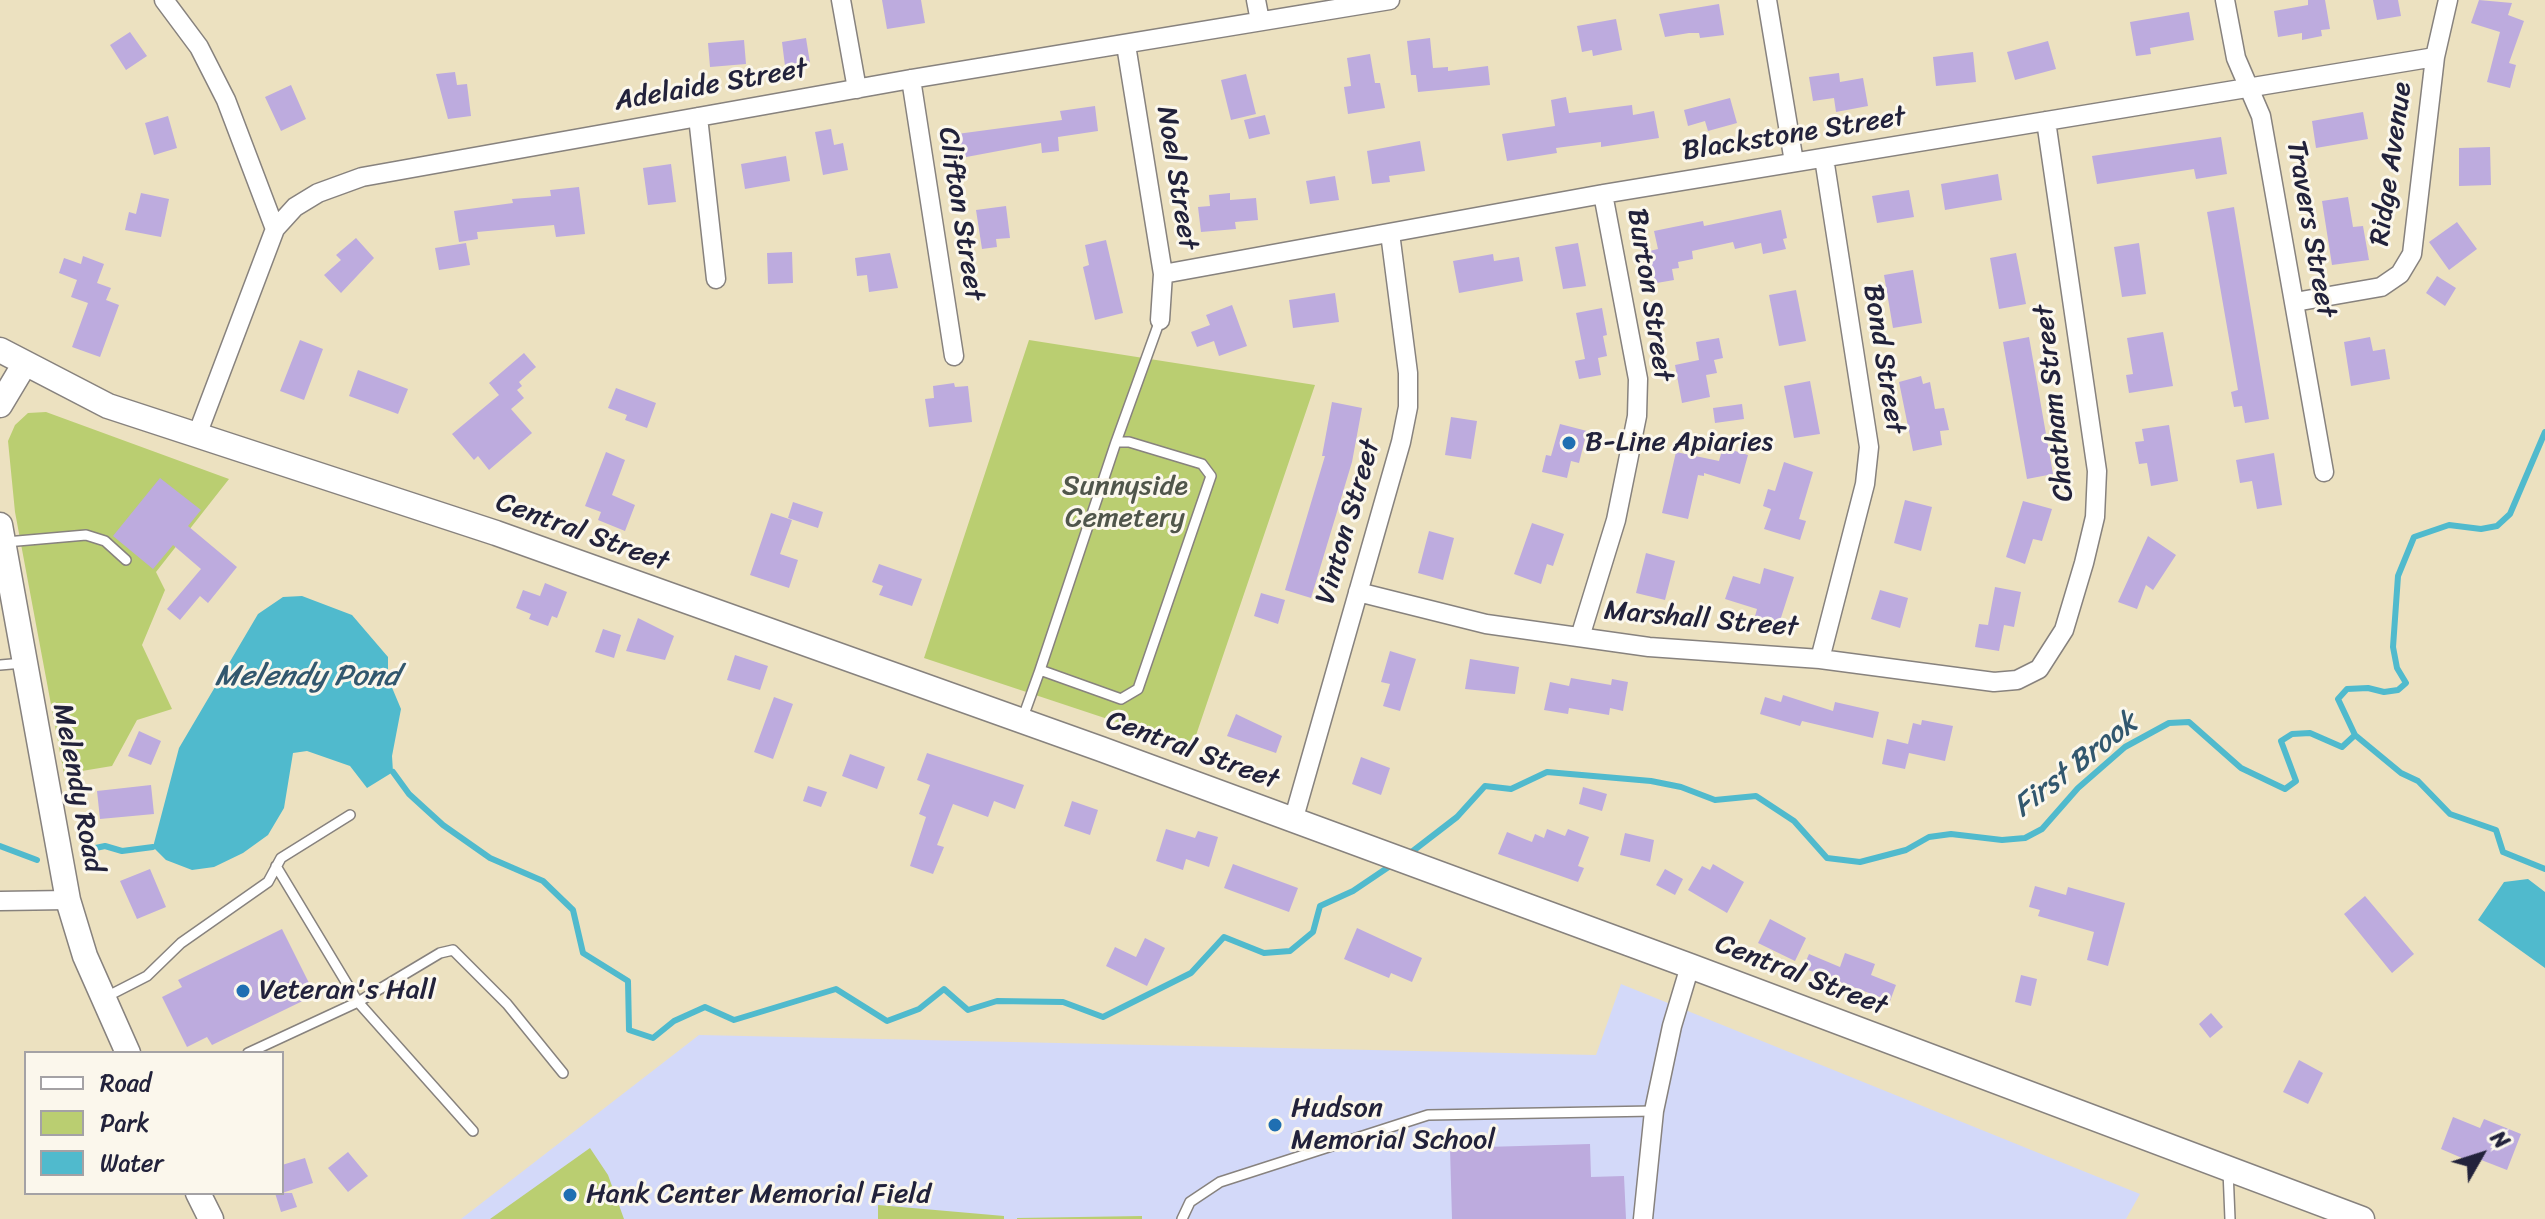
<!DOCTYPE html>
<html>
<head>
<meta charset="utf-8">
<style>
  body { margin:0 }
  #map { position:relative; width:2545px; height:1219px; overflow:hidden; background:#ece1c0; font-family:Sriracha,sans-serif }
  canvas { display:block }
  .legend { position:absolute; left:24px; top:1051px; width:260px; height:144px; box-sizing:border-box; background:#fbf7ec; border:2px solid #a4a2a5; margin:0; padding:10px 14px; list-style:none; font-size:24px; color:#22223b }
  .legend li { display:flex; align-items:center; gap:16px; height:40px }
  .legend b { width:40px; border:2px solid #a4a2a5 }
  .north { position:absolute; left:2441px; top:1115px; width:80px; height:80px; -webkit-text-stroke:6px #fbf7ec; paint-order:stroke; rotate:51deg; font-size:22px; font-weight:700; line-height:32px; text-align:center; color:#22223b }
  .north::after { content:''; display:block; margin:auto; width:28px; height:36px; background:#22223b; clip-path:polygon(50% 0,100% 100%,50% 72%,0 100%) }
</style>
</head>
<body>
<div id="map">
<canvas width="2545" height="1219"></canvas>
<ul class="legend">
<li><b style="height:10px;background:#fff"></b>Road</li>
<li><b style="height:22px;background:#bace71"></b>Park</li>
<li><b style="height:22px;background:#50bacd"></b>Water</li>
</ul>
<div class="north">N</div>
</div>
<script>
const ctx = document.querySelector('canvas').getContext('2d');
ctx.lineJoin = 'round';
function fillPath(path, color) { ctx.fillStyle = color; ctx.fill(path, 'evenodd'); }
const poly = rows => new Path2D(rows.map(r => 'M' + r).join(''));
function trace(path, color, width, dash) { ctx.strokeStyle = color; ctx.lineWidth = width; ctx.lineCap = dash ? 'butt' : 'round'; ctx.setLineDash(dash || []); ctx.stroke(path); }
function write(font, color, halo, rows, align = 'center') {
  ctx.font = font + ' Sriracha,sans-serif'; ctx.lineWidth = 6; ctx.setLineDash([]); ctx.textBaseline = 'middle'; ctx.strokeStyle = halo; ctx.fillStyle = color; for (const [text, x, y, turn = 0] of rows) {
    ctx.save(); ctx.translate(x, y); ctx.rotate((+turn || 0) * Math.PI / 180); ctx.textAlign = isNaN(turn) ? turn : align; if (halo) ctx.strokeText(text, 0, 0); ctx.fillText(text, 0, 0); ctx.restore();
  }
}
fillPath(poly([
  [1621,984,2140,1194,2126,1219,461,1219,699,1035,1596,1055]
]), '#d3d9f9');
fillPath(poly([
  [1029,340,1315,385,1192,747,924,658],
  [46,412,229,479,156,572,165,590,142,645,172,709,137,720,112,766,64,774,15,512,8,441,15,425,28,413],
  [590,1148,608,1175,624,1219,490,1219],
  [878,1205,1004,1216,1004,1219,878,1219],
  [1142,1216,1142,1219,1017,1219,1017,1218]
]), '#bace71');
fillPath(poly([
  [302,596,352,615,388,657,388,678,401,709,392,756,393,772,367,788,350,766,307,751,293,753,284,808,268,835,243,853,214,867,192,870,166,860,153,847,179,748,258,614,283,597],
  [2528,879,2545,892,2545,968,2478,920,2504,882]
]), '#50bacd');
trace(poly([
  [2355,735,2401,773,2418,781,2450,814,2496,830,2503,852,2545,869],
  [393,772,409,794,443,825,490,858,543,881,573,910,583,953,628,981,629,1030,653,1038,674,1021,705,1007,734,1020,836,989,887,1021,919,1009,944,989,968,1010,997,1001,1063,1002,1103,1017,1191,973,1224,937,1264,953,1290,951,1313,932,1320,906,1353,891,1393,864],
  [0,846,37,860],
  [86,850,105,846,122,851,153,847],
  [1409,854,1457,817,1485,786,1511,789,1547,772,1651,781,1681,787,1715,800,1756,796,1794,821,1827,858,1860,862,1906,850,1929,837,1951,834,2002,840,2025,838,2042,829,2078,788,2125,747,2169,723,2189,722,2241,768,2285,789,2296,781,2281,741,2292,734,2310,733,2342,747,2355,735,2338,699,2347,689,2368,688,2384,692,2398,690,2406,683,2397,668,2393,647,2398,576,2414,537,2449,525,2481,529,2497,526,2510,514,2545,432]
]), '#50bacd', 6);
fillPath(poly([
  [882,0,921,0,925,23,887,29],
  [2308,0,2325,0,2330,29,2321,30,2322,36,2302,40,2302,33,2278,37,2274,11,2308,5],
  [2373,0,2398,0,2401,16,2377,20],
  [2479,0,2512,3,2508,15,2524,21,2509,63,2516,65,2510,88,2487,82,2500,32,2471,23],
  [1719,4,1724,35,1700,38,1699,33,1689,33,1665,37,1659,14],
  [2189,12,2194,40,2150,48,2151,54,2136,56,2130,22],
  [1616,19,1622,50,1593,56,1592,50,1582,52,1577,26],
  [130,32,147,56,126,70,110,45],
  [806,38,810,63,785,66,782,42],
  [1430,38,1433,68,1448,67,1448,71,1488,66,1490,85,1418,92,1416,75,1411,75,1407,41],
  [744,40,746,64,710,67,708,43],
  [2048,41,2056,69,2015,80,2007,52],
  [1973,52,1976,82,1936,86,1933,57],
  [1370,54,1375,83,1380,83,1385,108,1348,114,1344,87,1351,86,1347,58],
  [455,72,457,85,467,84,471,116,448,119,436,74],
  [1839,73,1840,82,1863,78,1868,106,1836,112,1834,98,1813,101,1809,77],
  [1246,74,1256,114,1231,120,1221,80],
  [291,85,306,119,281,131,265,97],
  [1566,97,1569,113,1632,105,1633,115,1654,111,1659,138,1601,147,1601,142,1556,148,1557,153,1507,161,1502,134,1555,126,1551,100],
  [1730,98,1737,123,1708,131,1705,121,1688,126,1684,110],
  [1095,106,1098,131,1058,137,1059,151,1042,153,1041,143,961,158,957,134,1062,120,1060,111],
  [2363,112,2368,139,2316,148,2312,121],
  [1265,115,1270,134,1249,139,1244,120],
  [168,116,177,148,154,155,145,123],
  [831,129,834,145,843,143,848,170,823,175,815,132],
  [2221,137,2227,174,2196,179,2194,169,2097,184,2092,156],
  [1420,141,1425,171,1389,176,1390,182,1372,184,1367,151],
  [2490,147,2491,185,2459,186,2459,148],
  [786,156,790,181,745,189,741,164],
  [671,164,676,202,648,205,643,168],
  [1998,174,2002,200,1945,210,1941,184],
  [1335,176,1339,200,1310,204,1306,181],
  [579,187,585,234,556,237,554,225,477,232,478,239,459,242,454,211,513,203,512,199,551,196,550,190],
  [1909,190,1914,217,1877,223,1872,196],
  [141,193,169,199,161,237,125,230,129,212,136,214],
  [1230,193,1230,200,1256,198,1258,220,1235,222,1236,229,1201,232,1198,207,1210,206,1209,195],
  [2348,197,2353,227,2363,226,2369,260,2332,265,2322,201],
  [1006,206,1010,238,996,239,997,247,982,249,976,210],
  [2234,207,2269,419,2245,423,2242,406,2234,407,2231,392,2238,390,2207,212],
  [1781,210,1787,238,1783,239,1786,249,1763,254,1761,243,1735,249,1733,242,1692,251,1693,259,1678,262,1679,268,1672,269,1674,280,1651,284,1645,252,1658,249,1654,231,1703,221,1704,226],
  [2457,222,2477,249,2449,270,2429,242],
  [356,238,374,258,341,293,324,275,341,260,336,255],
  [1106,240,1123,313,1095,320,1083,267,1089,265,1085,245],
  [466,243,470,265,439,270,435,248],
  [1578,243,1586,286,1563,289,1555,247],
  [2139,243,2146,294,2122,297,2114,247],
  [792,252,793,283,768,284,767,253],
  [890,253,898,288,869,292,867,275,857,276,855,258],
  [2016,253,2026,304,1999,309,1990,258],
  [1493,254,1494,261,1519,257,1523,281,1459,293,1453,261],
  [83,256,104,264,97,283,111,288,106,300,119,305,100,357,72,347,88,303,71,297,77,280,59,273,64,258,81,264],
  [1913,270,1922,323,1893,328,1884,275],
  [2437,276,2456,288,2445,306,2426,293],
  [1796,290,1806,341,1779,346,1769,295],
  [1335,293,1339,322,1293,328,1289,300],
  [1232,305,1247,346,1219,356,1214,341,1197,347,1191,332,1210,325,1206,315],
  [1602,308,1607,335,1603,336,1607,356,1598,358,1601,375,1579,379,1575,361,1585,359,1576,313],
  [2163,332,2173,386,2129,393,2126,375,2133,374,2127,338],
  [2029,337,2053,474,2027,479,2003,342],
  [2370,337,2373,351,2385,349,2390,379,2351,386,2344,342],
  [1719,338,1723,358,1714,360,1717,373,1706,375,1710,397,1682,403,1675,365,1699,360,1696,342],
  [300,340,323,349,304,400,280,391],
  [524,353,536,367,519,382,522,386,517,390,524,398,511,409,532,433,489,470,478,456,474,460,452,434,499,395,489,383],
  [358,370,408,389,398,414,349,396],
  [1921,376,1923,384,1930,382,1935,409,1944,408,1949,430,1940,431,1942,445,1913,451,1899,382],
  [1810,381,1820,434,1794,438,1784,386],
  [954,383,955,387,968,386,972,422,929,427,925,399,934,398,933,386],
  [616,388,656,403,647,428,625,420,627,415,608,408],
  [1332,402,1362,408,1352,462,1311,598,1285,590,1325,456,1322,456],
  [1742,404,1744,419,1715,423,1713,408],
  [1451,417,1477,421,1471,459,1445,455],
  [1560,424,1587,431,1579,463,1571,461,1567,478,1542,472,1546,455,1551,456],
  [2169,425,2178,481,2151,486,2147,463,2139,464,2135,442,2144,441,2142,429],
  [1723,447,1748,455,1740,484,1704,473,1704,476,1698,475,1688,519,1662,513,1676,452,1719,461],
  [606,452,625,460,612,495,635,505,625,531,598,520,601,512,585,506],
  [2274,453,2282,505,2257,509,2252,481,2240,483,2236,460],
  [1784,462,1813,472,1799,519,1806,521,1800,540,1764,529,1771,509,1763,506,1768,489,1775,491],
  [160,478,201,510,188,526,237,567,208,603,200,596,180,620,167,609,201,569,173,545,153,569,113,536],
  [1905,500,1932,507,1921,551,1894,543],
  [2023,501,2052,509,2042,541,2033,539,2025,564,2006,557],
  [793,502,823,512,818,528,788,518],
  [771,513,792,520,780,554,798,560,789,588,750,575],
  [1532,523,1564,534,1553,566,1547,564,1541,584,1514,574],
  [1429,531,1454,538,1443,580,1418,573],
  [2148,536,2176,555,2153,590,2146,585,2137,609,2118,602],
  [1646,553,1675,561,1665,600,1636,593],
  [879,564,922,579,912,606,879,595,883,586,872,582],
  [1764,568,1794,577,1778,627,1754,620,1757,609,1725,599,1733,576,1760,584],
  [545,583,567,592,557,618,552,616,548,626,529,619,531,614,516,608,523,590,540,596],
  [1995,587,2021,592,2014,627,2004,625,1999,651,1975,647,1979,624,1988,625],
  [1880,590,1908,598,1900,628,1871,619],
  [1261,593,1285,600,1278,624,1254,616],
  [638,618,674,636,665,660,626,651],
  [603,629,621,635,614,658,595,652],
  [1390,651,1416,659,1400,711,1383,706,1390,684,1381,682],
  [735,655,768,666,760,690,727,680],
  [1470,659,1519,667,1515,694,1465,689],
  [1571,678,1611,685,1612,679,1628,682,1623,711,1610,708,1609,715,1569,708,1568,714,1544,710,1550,682,1569,686],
  [1783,695,1833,711,1835,702,1879,712,1873,738,1802,721,1800,726,1760,714,1765,697,1781,702],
  [774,697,793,704,773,759,754,752],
  [1236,714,1282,736,1276,753,1227,736],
  [1922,720,1953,726,1945,761,1909,753,1905,769,1882,764,1887,739,1908,744,1913,723,1921,725],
  [139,731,161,741,151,765,128,756],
  [927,753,1024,785,1015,809,994,801,988,817,953,804,937,845,944,847,933,874,910,866,926,817,919,814,930,785,917,780],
  [850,754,885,767,877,789,842,776],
  [1361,757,1390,768,1381,795,1352,784],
  [151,785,154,814,100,819,97,791],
  [808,786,827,792,821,807,803,801],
  [1583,787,1607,794,1602,811,1579,804],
  [1072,801,1098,810,1090,835,1064,826],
  [1166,829,1195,838,1198,831,1218,837,1209,867,1186,859,1183,870,1156,861],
  [1547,829,1565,836,1568,829,1589,837,1578,866,1584,868,1578,882,1498,854,1507,832,1532,842,1535,834,1544,838],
  [1625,833,1654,840,1650,862,1620,855],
  [1233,864,1298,888,1289,912,1224,888],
  [1713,864,1744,882,1727,913,1688,890,1702,866,1710,870],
  [150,869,166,907,137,919,120,881],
  [1665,869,1683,879,1675,895,1656,885],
  [2035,886,2066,895,2068,887,2125,903,2108,966,2087,960,2094,932,2038,916,2040,910,2029,907],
  [2365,896,2414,954,2392,973,2344,914],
  [1770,919,1806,938,1795,961,1758,943],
  [1357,928,1422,958,1412,982,1391,973,1389,978,1344,959],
  [282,929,315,995,212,1045,207,1037,187,1047,162,997,182,987,178,980],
  [1145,938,1165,948,1147,986,1106,966,1115,947,1136,957],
  [1845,953,1875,964,1871,975,1896,985,1890,1001,1803,968,1809,954,1840,967],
  [2021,975,2037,979,2031,1006,2015,1002],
  [2211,1013,2223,1027,2210,1038,2199,1024],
  [2299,1060,2323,1073,2308,1104,2283,1092],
  [2453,1117,2480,1128,2484,1119,2521,1134,2507,1170,2471,1156,2469,1161,2441,1149],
  [1590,1144,1591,1177,1624,1176,1626,1219,1452,1219,1450,1148],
  [348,1152,368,1176,348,1192,328,1168],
  [305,1158,313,1183,282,1193,282,1165],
  [275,1193,292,1193,297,1207,281,1212]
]), '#bdabde');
const service = poly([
  [1116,442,1129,442,1202,464,1211,476,1138,689,1121,699,1040,670,1116,442,1160,320],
  [6,542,86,535,105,541,126,560],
  [0,665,23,663],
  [1022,720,1040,670],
  [276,866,358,1002,473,1131],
  [106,997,147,976,181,943,268,882,281,858,350,815],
  [248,1053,358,1002,440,953,453,950,507,1004,563,1073],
  [2228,1170,2230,1219],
  [1182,1219,1190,1202,1220,1182,1428,1115,1654,1111]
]);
const minor = poly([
  [164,0,199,47,226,100,275,229],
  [841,0,857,89],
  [1256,0,1260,21],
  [1767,0,1794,162],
  [2225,0,2236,58,2261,116,2324,472],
  [1126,45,1163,274,1160,320],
  [911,79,954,356],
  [698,117,716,279],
  [1163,274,1603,194,2435,57],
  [2295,302,2381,287,2400,274,2412,254,2435,57,2448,0],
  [197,435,275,229,295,207,318,193,362,177,911,79,1390,0],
  [1358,592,1486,624,1649,647,1820,659,1994,682,2017,680,2039,669,2064,630,2084,563,2095,517,2097,471,2046,121],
  [1580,637,1616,520,1637,416,1638,379,1603,194],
  [1820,659,1865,484,1869,447,1824,158],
  [1293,821,1401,442,1408,407,1408,373,1390,233],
  [0,901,68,900],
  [1643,1219,1654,1111,1672,1026,1690,966]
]);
const tertiary = poly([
  [0,350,108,406,496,533,1101,749,1690,966,2362,1219],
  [0,405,24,365],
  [0,525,68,900,85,956,128,1053],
  [198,1193,211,1219]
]);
trace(service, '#87827e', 12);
trace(minor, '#87827e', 21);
trace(tertiary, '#87827e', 27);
trace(service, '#fff', 9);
trace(minor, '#fff', 18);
trace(tertiary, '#fff', 24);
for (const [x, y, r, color] of [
  [1569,443,8,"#1f6fb2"],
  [243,991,8,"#1f6fb2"],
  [1275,1125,8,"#1f6fb2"],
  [570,1195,8,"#1f6fb2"]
]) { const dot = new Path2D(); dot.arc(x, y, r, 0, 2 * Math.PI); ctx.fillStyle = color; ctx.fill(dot); trace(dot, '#fbf7ec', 3); }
write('28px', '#22223b', '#fbf7ec', [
  ["Adelaide Street",711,86,-10],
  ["Blackstone Street",1794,135,-9],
  ["Ridge Avenue",2392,164,-82],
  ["Noel Street",1176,178,81],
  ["Clifton Street",960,214,81],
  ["Travers Street",2310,229,80],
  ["Burton Street",1649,295,81],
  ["Bond Street",1883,359,81],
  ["Chatham Street",2055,403,-96],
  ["Vinton Street",1349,522,-74],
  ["Central Street",582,533,20],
  ["Marshall Street",1701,620,5],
  ["Central Street",1192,751,20],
  ["Melendy Road",77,788,79],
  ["Central Street",1801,976,21]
]);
write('28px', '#22223b', '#fbf7ec', [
  ["B-Line Apiaries",1585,443],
  ["Veteran's Hall",259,991],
  ["Hudson",1291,1109],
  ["Memorial School",1291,1141],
  ["Hank Center Memorial Field",586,1195]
], 'left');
write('28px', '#50564b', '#fbf7ec', [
  ["Sunnyside",1125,487],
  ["Cemetery",1125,519]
]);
write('italic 30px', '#32576e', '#fbf7ec', [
  ["Melendy Pond",307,677],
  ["First Brook",2076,766,-38]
]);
</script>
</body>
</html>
